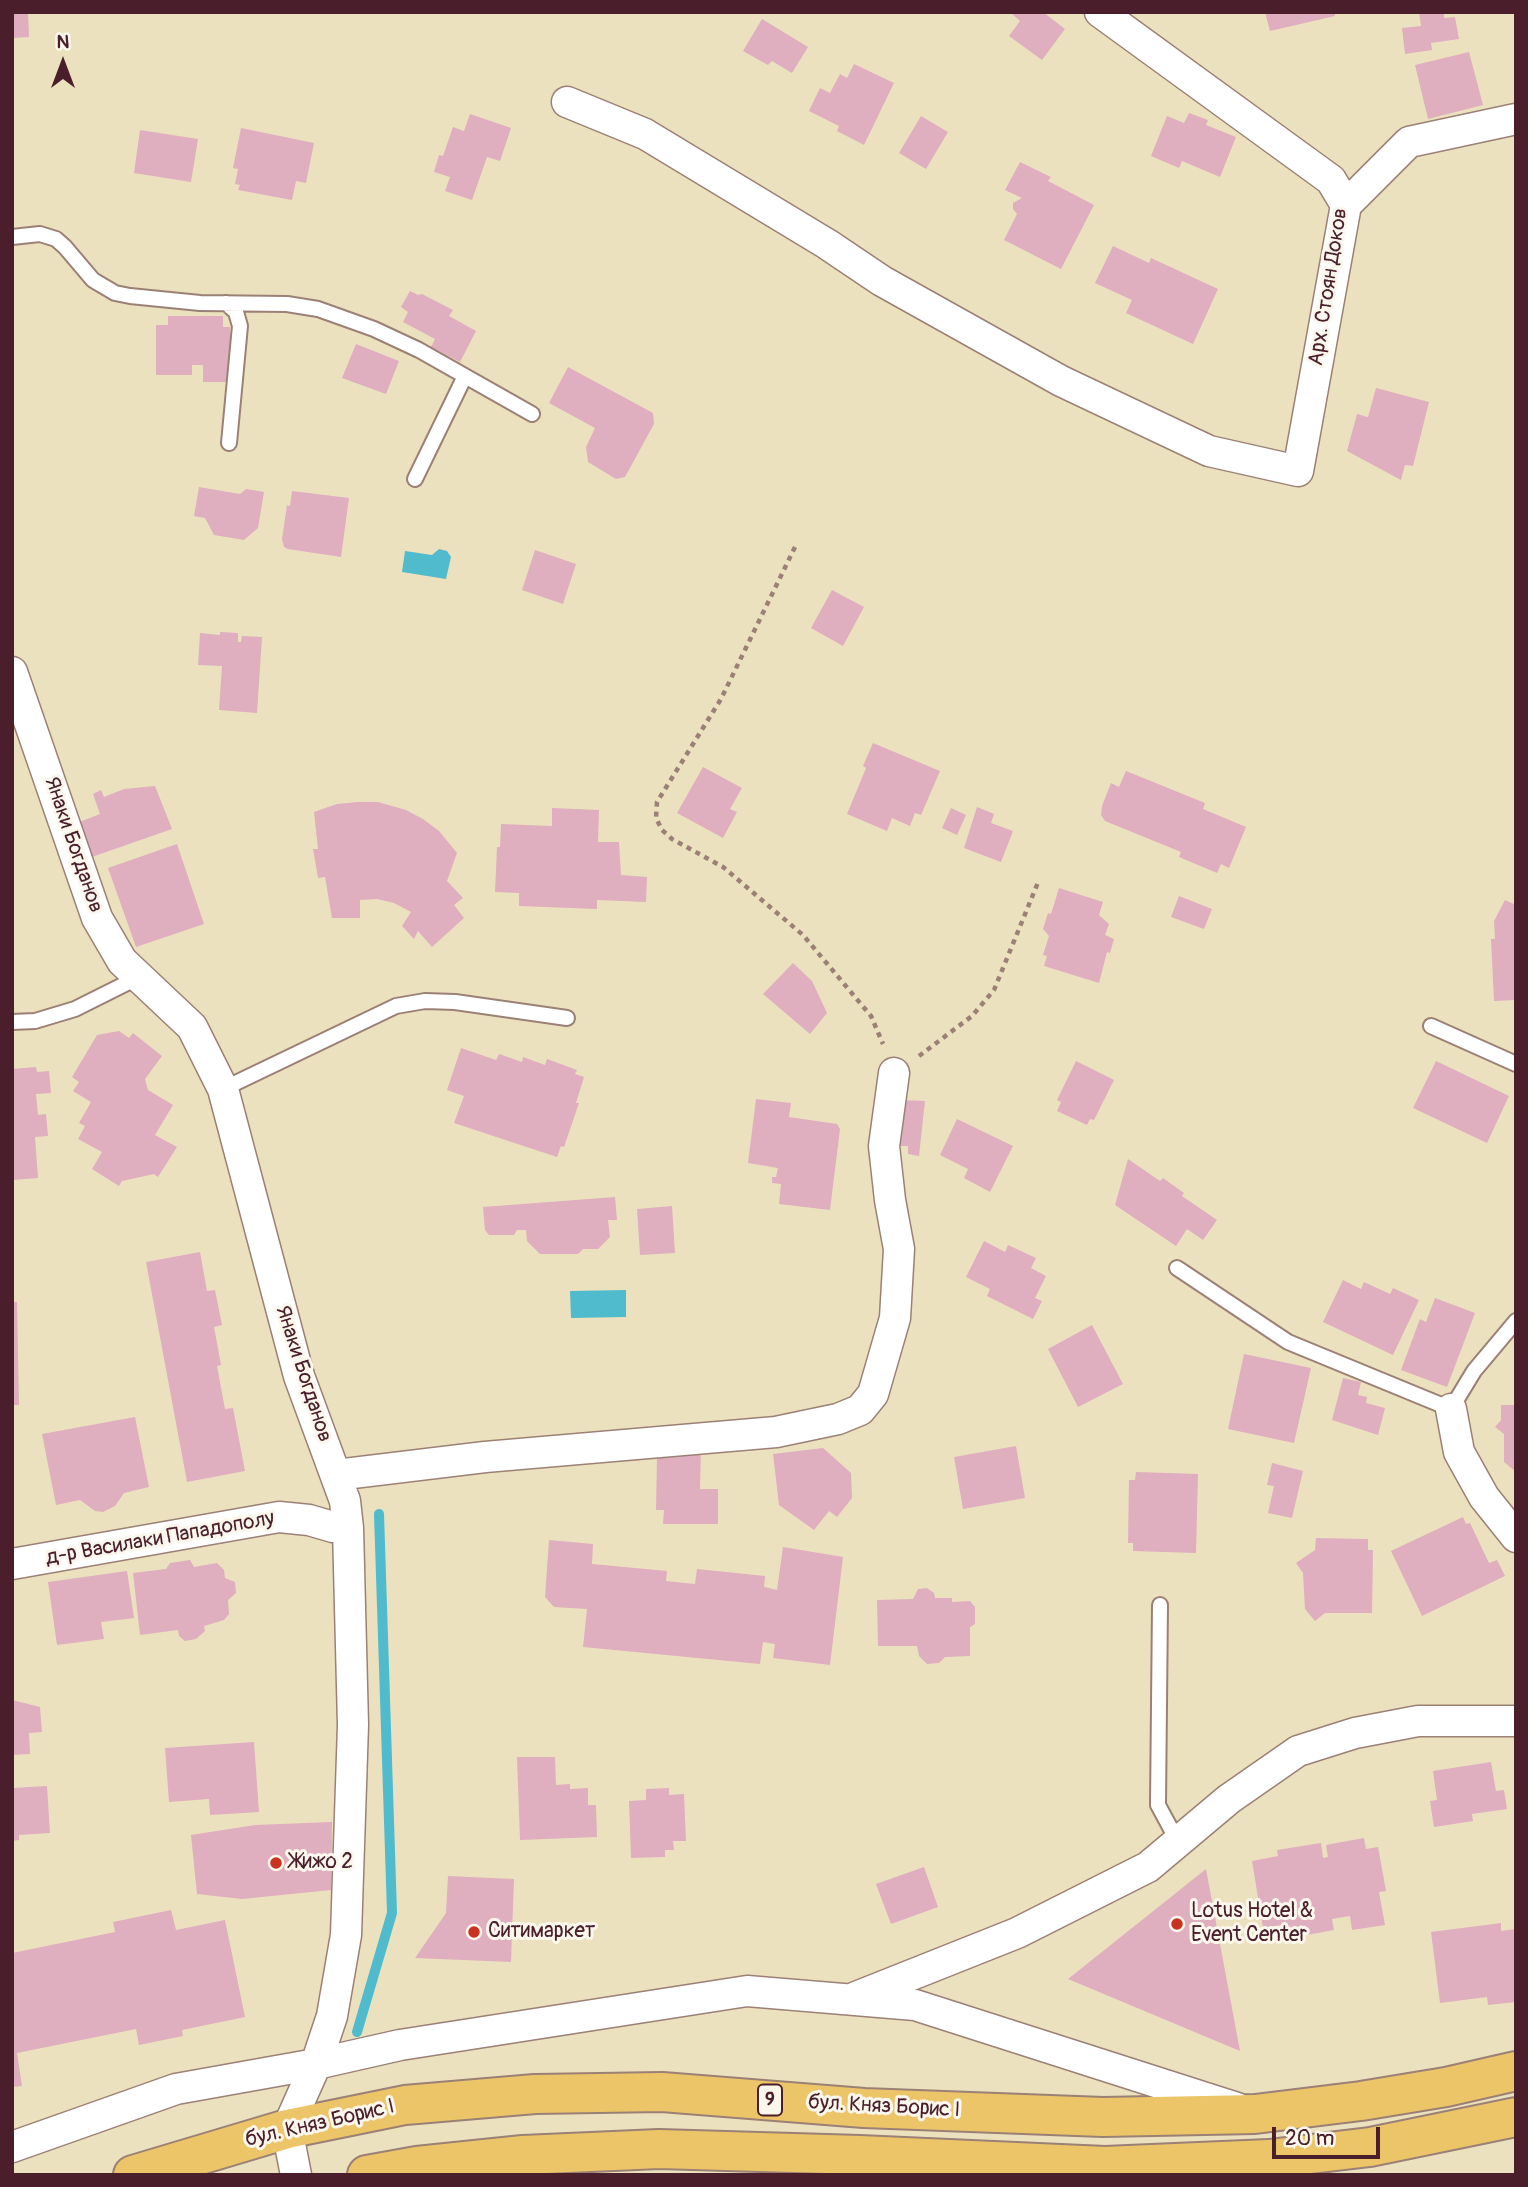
<!DOCTYPE html>
<html>
<head>
<meta charset="utf-8">
<style>
  body { margin:0 }
  #map { position:relative; width:1528px; height:2187px; overflow:hidden; background:#ece1bf; font-family:Pangolin,sans-serif }
  canvas { display:block }
  .frame { position:absolute; inset:0; border:14px solid #4a1f2b; pointer-events:none }
  .north { position:absolute; left:28px; top:28px; width:70px; height:70px; -webkit-text-stroke:5px #fbf7ec; paint-order:stroke; rotate:0deg; font-size:19px; font-weight:700; line-height:28px; text-align:center; color:#4a1f2b }
  .north::after { content:''; display:block; margin:auto; width:24px; height:32px; background:#4a1f2b; clip-path:polygon(50% 0,100% 100%,50% 72%,0 100%) }
  .scale { position:absolute; left:1272px; top:2127px; width:108px; height:32px; box-sizing:border-box; border:4px solid #4a1f2b; border-top:0; padding-left:9px; font-size:21px; line-height:24px; white-space:nowrap; color:#4a1f2b; -webkit-text-stroke:5px #fbf7ec; paint-order:stroke }
</style>
</head>
<body>
<div id="map">
<canvas width="1528" height="2187"></canvas>
<div class="frame"></div>
<div class="north">N</div>
<div class="scale">20 m</div>
</div>
<script>
const ctx = document.querySelector('canvas').getContext('2d');
ctx.lineJoin = 'round';
function fillPath(path, color) { ctx.fillStyle = color; ctx.fill(path, 'evenodd'); }
const poly = rows => new Path2D(rows.map(r => 'M' + r).join(''));
function trace(path, color, width, dash) { ctx.strokeStyle = color; ctx.lineWidth = width; ctx.lineCap = dash ? 'butt' : 'round'; ctx.setLineDash(dash || []); ctx.stroke(path); }
function write(font, color, halo, rows, align = 'center') {
  ctx.font = font + ' Pangolin,sans-serif'; ctx.lineWidth = 6; ctx.setLineDash([]); ctx.textBaseline = 'middle'; ctx.strokeStyle = halo; ctx.fillStyle = color; for (const [text, x, y, turn = 0] of rows) {
    ctx.save(); ctx.translate(x, y); ctx.rotate((+turn || 0) * Math.PI / 180); ctx.textAlign = isNaN(turn) ? turn : align; if (halo) ctx.strokeText(text, 0, 0); ctx.fillText(text, 0, 0); ctx.restore();
  }
}
fillPath(poly([
  [439,549,447,551,451,557,446,579,402,572,405,551,432,555],
  [626,1290,626,1317,571,1318,570,1291]
]), '#50bbcc');
trace(poly([
  [357,2032,392,1913,379,1514]
]), '#50bbcc', 10);
fillPath(poly([
  [12,12,28,12,29,37,12,38],
  [1010,12,1043,12,1065,29,1042,60,1009,36,1020,21],
  [1265,12,1334,12,1335,16,1270,31],
  [1419,12,1444,12,1444,18,1455,17,1459,39,1431,43,1432,50,1405,54,1402,28,1421,26],
  [762,19,808,47,792,73,772,61,768,65,743,51],
  [1469,52,1483,105,1428,119,1415,65],
  [854,64,894,83,864,145,837,131,839,126,809,111,820,88,830,93,840,74,847,78],
  [1189,113,1208,120,1206,125,1236,137,1220,177,1182,161,1179,168,1151,156,1167,116,1184,123],
  [470,114,511,128,500,161,487,157,472,200,445,191,450,177,434,172,439,155,443,156,453,127,464,131],
  [921,116,948,132,926,169,899,153],
  [241,128,314,143,306,183,296,181,292,200,238,190,240,185,235,184,238,169,233,168],
  [140,130,198,139,191,182,134,173],
  [1020,162,1051,177,1048,181,1094,205,1061,269,1004,240,1017,214,1013,209,1013,203,1022,198,1005,190],
  [1113,246,1149,263,1151,258,1218,289,1193,344,1126,313,1132,300,1095,283],
  [410,291,418,295,422,294,453,310,449,316,476,331,460,362,431,347,435,339,403,322,408,312,401,307],
  [168,316,223,316,223,327,230,327,230,382,203,382,203,365,192,365,192,375,156,375,156,325,168,325],
  [356,344,399,361,386,394,342,378],
  [568,367,653,413,654,424,625,477,616,479,588,462,586,447,595,428,549,403],
  [1376,388,1429,402,1413,466,1405,465,1401,480,1347,451,1357,414,1368,417],
  [199,487,240,494,246,489,264,492,258,528,244,540,214,535,205,518,194,516],
  [292,491,349,498,341,557,288,549,284,547,282,539,287,505,290,506],
  [535,550,576,564,563,604,522,590],
  [832,590,864,607,843,646,811,628],
  [220,632,238,633,238,642,241,642,242,636,262,637,257,713,219,710,222,666,198,665,200,633,220,635],
  [873,743,940,771,921,815,915,813,910,826,892,818,887,831,847,814,866,768,863,766],
  [703,767,742,788,730,809,737,812,723,838,677,813],
  [1126,771,1205,803,1203,809,1246,827,1229,868,1221,864,1217,873,1179,857,1181,852,1105,821,1101,815,1102,806,1111,783,1119,787],
  [155,786,172,829,89,858,77,823,100,814,93,794,101,790,104,797,124,789],
  [357,802,378,802,406,810,423,819,439,831,457,853,447,881,463,898,454,905,464,918,432,947,418,931,414,939,402,926,411,912,394,903,377,899,360,900,360,918,332,918,325,877,318,878,313,849,318,849,314,812,337,804],
  [977,807,994,814,991,823,1013,831,1001,862,964,848],
  [552,808,599,810,598,842,619,842,621,875,647,877,646,902,597,900,597,909,519,906,519,893,495,892,497,847,500,847,501,824,552,826],
  [951,808,966,815,957,835,942,828],
  [177,844,204,924,136,947,108,868],
  [1059,888,1103,902,1099,915,1109,924,1105,935,1114,939,1110,953,1107,952,1099,983,1044,966,1047,956,1043,955,1049,936,1043,929,1048,913,1051,914],
  [1179,896,1212,909,1204,929,1171,917],
  [1505,900,1516,905,1516,1000,1494,1001,1491,939,1495,939,1494,921],
  [793,963,812,981,827,1013,810,1034,763,994],
  [119,1031,129,1038,133,1033,162,1056,145,1079,148,1090,173,1105,155,1135,177,1147,158,1177,154,1174,122,1181,119,1186,92,1169,102,1152,78,1139,85,1126,79,1123,91,1102,73,1091,79,1082,72,1077,97,1035],
  [461,1048,496,1060,499,1054,522,1062,523,1057,545,1065,547,1059,577,1070,575,1074,584,1077,576,1103,579,1103,564,1147,561,1146,557,1157,454,1123,464,1096,447,1090],
  [1076,1061,1114,1080,1094,1120,1090,1119,1087,1125,1057,1111,1061,1102,1057,1100],
  [1436,1061,1509,1096,1487,1143,1413,1108],
  [36,1067,37,1072,49,1071,51,1093,36,1094,38,1115,46,1114,48,1136,35,1137,38,1178,12,1180,12,1069],
  [756,1099,791,1103,789,1117,837,1124,840,1129,830,1210,779,1204,781,1184,772,1183,772,1177,776,1177,778,1168,748,1163],
  [902,1100,925,1101,919,1156,908,1154,908,1146,894,1146],
  [957,1119,1013,1146,990,1192,964,1178,968,1169,940,1155],
  [1128,1159,1160,1181,1163,1178,1184,1193,1182,1196,1217,1220,1203,1240,1187,1229,1176,1246,1115,1205],
  [615,1197,617,1220,608,1220,610,1237,598,1249,583,1249,578,1254,540,1254,527,1241,526,1230,517,1230,514,1235,489,1235,485,1230,483,1207],
  [672,1206,675,1253,640,1255,637,1209],
  [984,1241,1005,1252,1008,1245,1036,1258,1031,1268,1046,1276,1035,1298,1042,1301,1033,1319,987,1296,990,1289,966,1277],
  [200,1252,207,1291,215,1290,222,1325,214,1327,221,1365,217,1366,225,1409,233,1408,245,1471,187,1482,146,1262],
  [1343,1280,1361,1289,1364,1282,1390,1294,1393,1288,1419,1300,1393,1355,1323,1322],
  [1435,1298,1475,1313,1447,1387,1401,1370,1420,1319,1426,1322],
  [12,1302,17,1302,19,1405,12,1405],
  [1092,1325,1123,1384,1078,1407,1048,1349],
  [1244,1354,1311,1368,1294,1443,1228,1429],
  [1343,1378,1361,1382,1358,1395,1367,1397,1366,1403,1385,1408,1378,1435,1332,1420],
  [1501,1405,1516,1405,1516,1472,1504,1462,1504,1434,1495,1427,1501,1420],
  [135,1417,149,1487,124,1493,115,1506,103,1512,95,1511,80,1500,56,1505,42,1434],
  [668,1445,701,1445,700,1489,718,1489,718,1524,663,1524,664,1510,656,1510,657,1456,668,1457],
  [1016,1446,1025,1498,963,1509,954,1457],
  [823,1448,851,1473,852,1498,837,1517,829,1511,814,1530,779,1505,773,1454],
  [1272,1463,1303,1471,1292,1518,1268,1513,1274,1486,1267,1485],
  [1136,1472,1198,1474,1196,1553,1133,1551,1133,1543,1128,1543,1129,1480,1135,1480],
  [1463,1517,1466,1524,1470,1523,1489,1563,1497,1560,1505,1576,1422,1616,1391,1551],
  [1316,1538,1368,1539,1368,1550,1373,1550,1372,1613,1325,1613,1315,1621,1305,1609,1303,1573,1296,1563,1315,1550],
  [549,1540,593,1544,592,1564,667,1571,666,1581,695,1584,697,1569,765,1576,764,1587,777,1590,783,1547,843,1557,830,1665,773,1658,775,1644,763,1642,760,1664,583,1647,587,1609,554,1607,545,1597],
  [190,1560,194,1567,217,1563,224,1570,225,1578,235,1582,236,1593,228,1600,229,1614,224,1620,204,1626,205,1631,196,1639,185,1641,179,1636,178,1630,140,1635,133,1573,166,1569,170,1563],
  [127,1571,134,1618,101,1622,104,1639,57,1645,48,1582],
  [927,1588,934,1593,935,1598,952,1598,952,1602,970,1601,975,1607,975,1624,970,1627,970,1656,945,1657,939,1663,927,1664,919,1656,917,1646,878,1646,877,1600,913,1599,918,1589],
  [12,1700,40,1707,42,1732,29,1733,30,1754,12,1755],
  [254,1742,259,1812,210,1815,209,1799,169,1802,165,1748],
  [517,1757,555,1757,556,1785,570,1784,570,1789,588,1788,588,1805,596,1805,597,1837,520,1840],
  [1491,1762,1496,1791,1504,1790,1507,1809,1472,1814,1473,1821,1434,1827,1430,1801,1437,1800,1433,1771],
  [47,1786,50,1833,19,1835,19,1840,12,1841,12,1788],
  [669,1788,669,1795,684,1794,686,1841,673,1841,674,1850,665,1850,665,1857,631,1858,629,1801,646,1800,646,1789],
  [332,1822,331,1890,242,1899,197,1894,191,1835,255,1825],
  [1364,1838,1366,1849,1378,1847,1386,1891,1379,1892,1385,1925,1352,1930,1350,1916,1332,1919,1334,1930,1290,1938,1288,1924,1263,1928,1252,1861,1278,1856,1277,1850,1321,1843,1323,1858,1328,1857,1326,1845],
  [924,1867,938,1907,891,1924,876,1884],
  [1206,1869,1240,2051,1068,1979],
  [448,1876,514,1879,511,1962,415,1958,446,1913],
  [171,1910,176,1930,225,1920,245,2017,182,2030,183,2036,139,2045,136,2029,17,2053,22,2086,12,2087,12,1953,115,1932,113,1922],
  [1501,1923,1501,1931,1516,1929,1516,2002,1488,2005,1487,1997,1440,2003,1431,1932]
]), '#dfaebf');
const service = poly([
  [12,237,40,234,56,239,65,247,93,280,115,293,130,296,200,303,287,304,318,309,374,329,419,350,532,414],
  [226,303,236,312,240,326,229,443],
  [415,479,465,376],
  [12,1022,35,1021,75,1009,139,977],
  [1431,1026,1516,1064],
  [223,1089,396,1006,425,1001,455,1002,567,1018],
  [1177,1268,1288,1342,1451,1409,1474,1371,1516,1321],
  [1160,1605,1158,1805,1178,1842]
]);
const minor = poly([
  [567,102,645,134,827,244,882,281,1061,381,1209,451,1298,471,1346,205,1331,180,1100,12],
  [1346,205,1409,142,1516,119],
  [12,672,97,918,122,961,192,1027,223,1089,299,1376,345,1501,348,1528,353,1725,346,1935,332,2016,316,2064,287,2129,296,2175],
  [1451,1409,1459,1452,1484,1497,1516,1537],
  [336,1475,485,1457,776,1432,838,1419,860,1410,873,1394,895,1318,899,1249,890,1200,884,1146,894,1073],
  [12,1564,279,1517,309,1520,333,1527,348,1528],
  [856,1997,1017,1933,1148,1867,1229,1799,1298,1751,1355,1733,1418,1721,1516,1721],
  [12,2147,176,2089,316,2064,400,2045,747,1991,915,2005,1237,2108]
]);
const trunk = poly([
  [133,2175,287,2129,405,2105,535,2094,662,2092,864,2108,1103,2117,1255,2114,1361,2101,1446,2087,1516,2071],
  [367,2175,417,2166,523,2155,659,2149,860,2155,1105,2166,1269,2159,1370,2147,1516,2117]
]);
trace(service, '#9b8075', 18);
trace(minor, '#9b8075', 33);
trace(trunk, '#9b8075', 42);
trace(poly([
  [795,547,721,699,657,802,656,818,662,830,672,839,723,867,803,935,871,1016,883,1044],
  [919,1056,972,1016,994,990,1039,880]
]), '#9b8075', 4.5, [5, 5]);
trace(service, '#fff', 14);
trace(minor, '#fff', 30);
trace(trunk, '#edc569', 38);
for (const [x, y, r, color] of [
  [276,1863,7,"#c8321e"],
  [1177,1924,7,"#c8321e"],
  [474,1932,7,"#c8321e"]
]) { const dot = new Path2D(); dot.arc(x, y, r, 0, 2 * Math.PI); ctx.fillStyle = color; ctx.fill(dot); trace(dot, '#fbf7ec', 2.5); }
for (const [x, y, w] of [
  [770,2100,24]
]) { const box = new Path2D(); box.roundRect(x - w / 2, y - 15.5, w, 31, 5); ctx.fillStyle = '#fbf7ec'; ctx.fill(box); trace(box, '#4a1f2b', 2); }
write('bold 19px', '#4a1f2b', null, [
  ["9",770,2100]
]);
write('21px', '#4a1f2b', '#fbf7ec', [
  ["Арх. Стоян Доков",1329,287,-81],
  ["Янаки Богданов",73,845,71],
  ["Янаки Богданов",303,1374,72],
  ["д-р Василаки Пападополу",160,1539,-10],
  ["бул. Княз Борис I",884,2107,3],
  ["бул. Княз Борис I",320,2124,-13]
]);
write('21px', '#4a1f2b', '#fbf7ec', [
  ["Жижо 2",290,1863],
  ["Lotus Hotel &",1191,1912],
  ["Event Center",1191,1936],
  ["Ситимаркет",488,1932]
], 'left');
</script>
</body>
</html>
